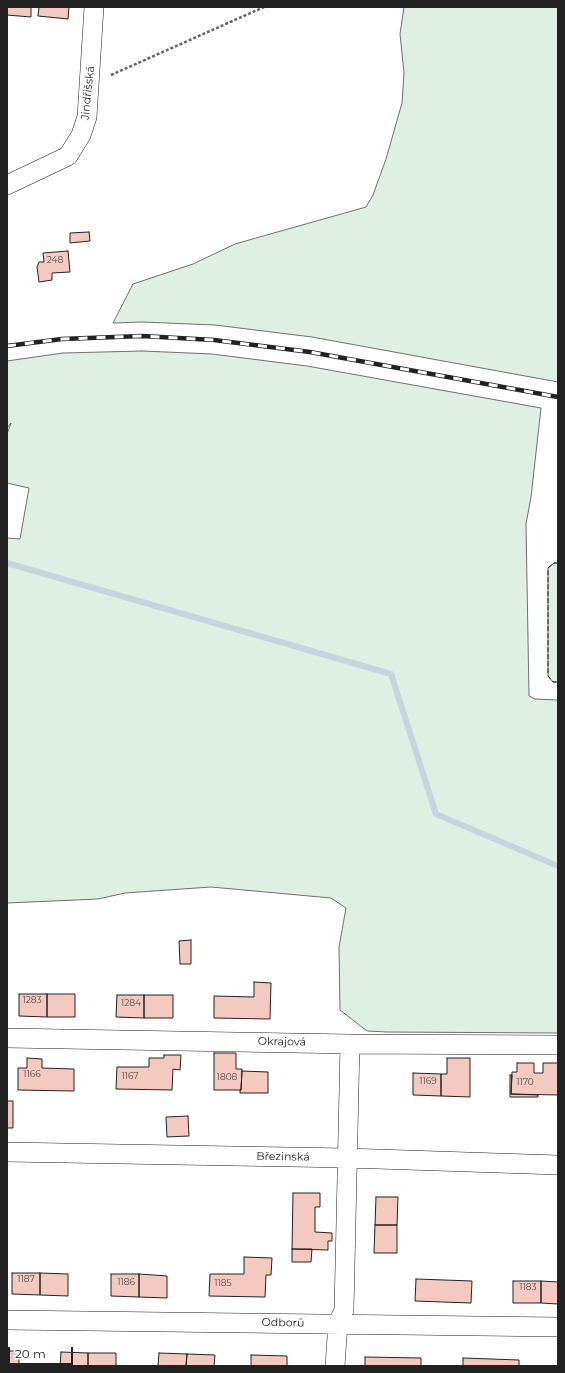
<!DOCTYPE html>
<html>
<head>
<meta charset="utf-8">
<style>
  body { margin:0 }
  #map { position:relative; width:565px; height:1373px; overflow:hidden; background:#fff; font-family:Montserrat,sans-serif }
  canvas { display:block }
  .frame { position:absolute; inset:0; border:8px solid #222; pointer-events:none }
  .scale { position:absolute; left:8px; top:1347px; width:65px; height:18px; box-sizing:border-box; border:2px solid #222; border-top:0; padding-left:5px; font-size:12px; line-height:14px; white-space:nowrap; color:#222; -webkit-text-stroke:3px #fff; paint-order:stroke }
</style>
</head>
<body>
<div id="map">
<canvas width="565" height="1373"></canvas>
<div class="frame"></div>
<div class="scale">20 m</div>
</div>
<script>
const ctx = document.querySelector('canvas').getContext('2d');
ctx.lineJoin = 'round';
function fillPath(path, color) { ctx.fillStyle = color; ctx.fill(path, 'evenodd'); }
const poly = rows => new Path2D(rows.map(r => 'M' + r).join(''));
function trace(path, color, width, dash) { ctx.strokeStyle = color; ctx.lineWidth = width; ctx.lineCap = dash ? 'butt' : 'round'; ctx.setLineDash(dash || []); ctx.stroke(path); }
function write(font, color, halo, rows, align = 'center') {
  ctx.font = font + ' Montserrat,sans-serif'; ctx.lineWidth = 3; ctx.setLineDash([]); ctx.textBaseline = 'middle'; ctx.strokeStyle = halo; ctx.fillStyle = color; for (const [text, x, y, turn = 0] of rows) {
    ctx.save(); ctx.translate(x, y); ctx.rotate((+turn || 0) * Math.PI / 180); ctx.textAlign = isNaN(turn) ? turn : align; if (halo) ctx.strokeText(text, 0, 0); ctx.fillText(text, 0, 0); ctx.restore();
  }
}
const green = poly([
  [404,7,558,7,558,382,312,337,215,325,142,322,113,323,133,284,193,264,235,244,249,240,366,207,373,195,386,159,402,103,404,73,400,34,404,7],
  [142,351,212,354,307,366,541,408,531,497,526,524,529,696,535,699,558,700,558,1033,387,1032,367,1031,340,1010,339,947,346,908,331,898,211,887,125,893,98,899,7,903,7,538,20,539,29,488,7,483,7,434,11,423,7,428,7,361,63,353,142,351],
  [554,563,558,563,558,682,553,682,548,676,548,568,554,563]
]);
fillPath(green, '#e0efe3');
trace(green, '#6f6f6f', 1);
trace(poly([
  [7,563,391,674,436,814,558,866]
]), '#c7d3dd', 6);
const building = poly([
  [7,7,31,7,31,17,7,15,7,7],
  [39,7,69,7,68,19,38,16,39,7],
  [89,232,90,241,70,243,70,233,89,232],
  [68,251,70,272,52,273,52,280,39,282,37,267,39,262,44,262,43,253,68,251],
  [191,940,191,964,180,964,179,941,191,940],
  [254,982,271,983,270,1019,214,1018,214,996,254,997,254,982],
  [19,994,47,994,47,1017,19,1016,19,994],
  [47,994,75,994,75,1017,47,1017,47,994],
  [117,995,144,995,144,1018,116,1017,117,995],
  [144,995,173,995,173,1018,144,1018,144,995],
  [214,1053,236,1053,236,1069,242,1069,241,1090,214,1090,214,1053],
  [164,1055,181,1055,180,1070,173,1069,172,1090,116,1089,117,1067,149,1067,149,1058,164,1058,164,1055],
  [27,1058,42,1059,42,1068,74,1069,74,1091,18,1090,18,1068,27,1068,27,1058],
  [447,1058,470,1058,470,1097,441,1096,441,1074,447,1074,447,1058],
  [517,1063,534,1063,534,1073,543,1073,543,1063,558,1063,558,1095,511,1094,512,1072,517,1072,517,1063],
  [242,1071,268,1072,268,1093,240,1093,240,1090,241,1090,242,1071],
  [413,1073,441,1074,441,1096,413,1095,413,1073],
  [510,1075,512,1075,511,1094,538,1095,538,1097,510,1097,510,1075],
  [7,1101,13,1101,13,1128,7,1128,7,1101],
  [188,1116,189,1136,167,1137,166,1117,188,1116],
  [293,1193,320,1193,320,1207,315,1207,315,1232,332,1233,332,1241,328,1241,328,1250,292,1249,293,1193],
  [376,1197,398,1197,397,1225,375,1225,376,1197],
  [375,1225,397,1225,397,1253,374,1253,375,1225],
  [292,1249,312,1249,311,1262,292,1262,292,1249],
  [244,1257,272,1258,271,1275,266,1275,265,1297,209,1296,210,1274,244,1274,244,1257],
  [12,1273,40,1273,40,1295,12,1294,12,1273],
  [40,1273,68,1274,68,1296,40,1295,40,1273],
  [111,1274,139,1274,139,1297,111,1296,111,1274],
  [139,1274,167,1276,167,1298,139,1297,139,1274],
  [416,1279,472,1281,471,1303,415,1301,416,1279],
  [513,1281,541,1281,541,1303,513,1303,513,1281],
  [541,1281,558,1282,558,1304,541,1303,541,1281],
  [7,1351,19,1351,19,1366,7,1366,7,1351],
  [61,1352,88,1353,88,1366,60,1366,61,1352],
  [88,1353,116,1353,116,1366,88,1366,88,1353],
  [159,1353,187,1354,186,1366,158,1366,159,1353],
  [187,1354,215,1355,214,1366,186,1366,187,1354],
  [251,1355,287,1356,287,1366,251,1366,251,1355],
  [365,1357,421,1358,421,1366,365,1366,365,1357],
  [463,1358,519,1360,519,1366,463,1366,463,1358]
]);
fillPath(building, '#f3c9c0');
trace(building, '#222', 1);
const minor = poly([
  [7,185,68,156,81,135,87,117,94,7],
  [7,1038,350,1044,558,1045],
  [7,1152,347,1158,558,1165],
  [7,1320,558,1327],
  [335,1366,338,1323,344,1310,350,1044]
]);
trace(minor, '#222', 20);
trace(poly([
  [111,75,264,7]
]), '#646464', 2.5, [3, 2]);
trace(minor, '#fff', 19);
const rail = poly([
  [7,346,62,339,142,336,214,340,310,352,558,397]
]);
trace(rail, '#222', 4.5);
trace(rail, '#fff', 3, [9]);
trace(poly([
  [558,563,554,563,548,568,548,676,553,682,558,682]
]), '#222', 1, [5, 2]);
write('9px', '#564c4a', null, [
  ["248",55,260],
  ["1283",32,1000],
  ["1284",131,1003],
  ["1166",32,1074],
  ["1167",130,1076],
  ["1808",227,1077],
  ["1169",428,1081],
  ["1170",525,1082],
  ["1187",26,1279],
  ["1186",126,1282],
  ["1185",223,1283],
  ["1183",528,1287]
]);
write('11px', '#222', '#fff', [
  ["Jindřišská",88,93,-84],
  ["Okrajová",282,1042,1],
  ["Březinská",283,1157,1],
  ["Odborů",283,1323,1]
]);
</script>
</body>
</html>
